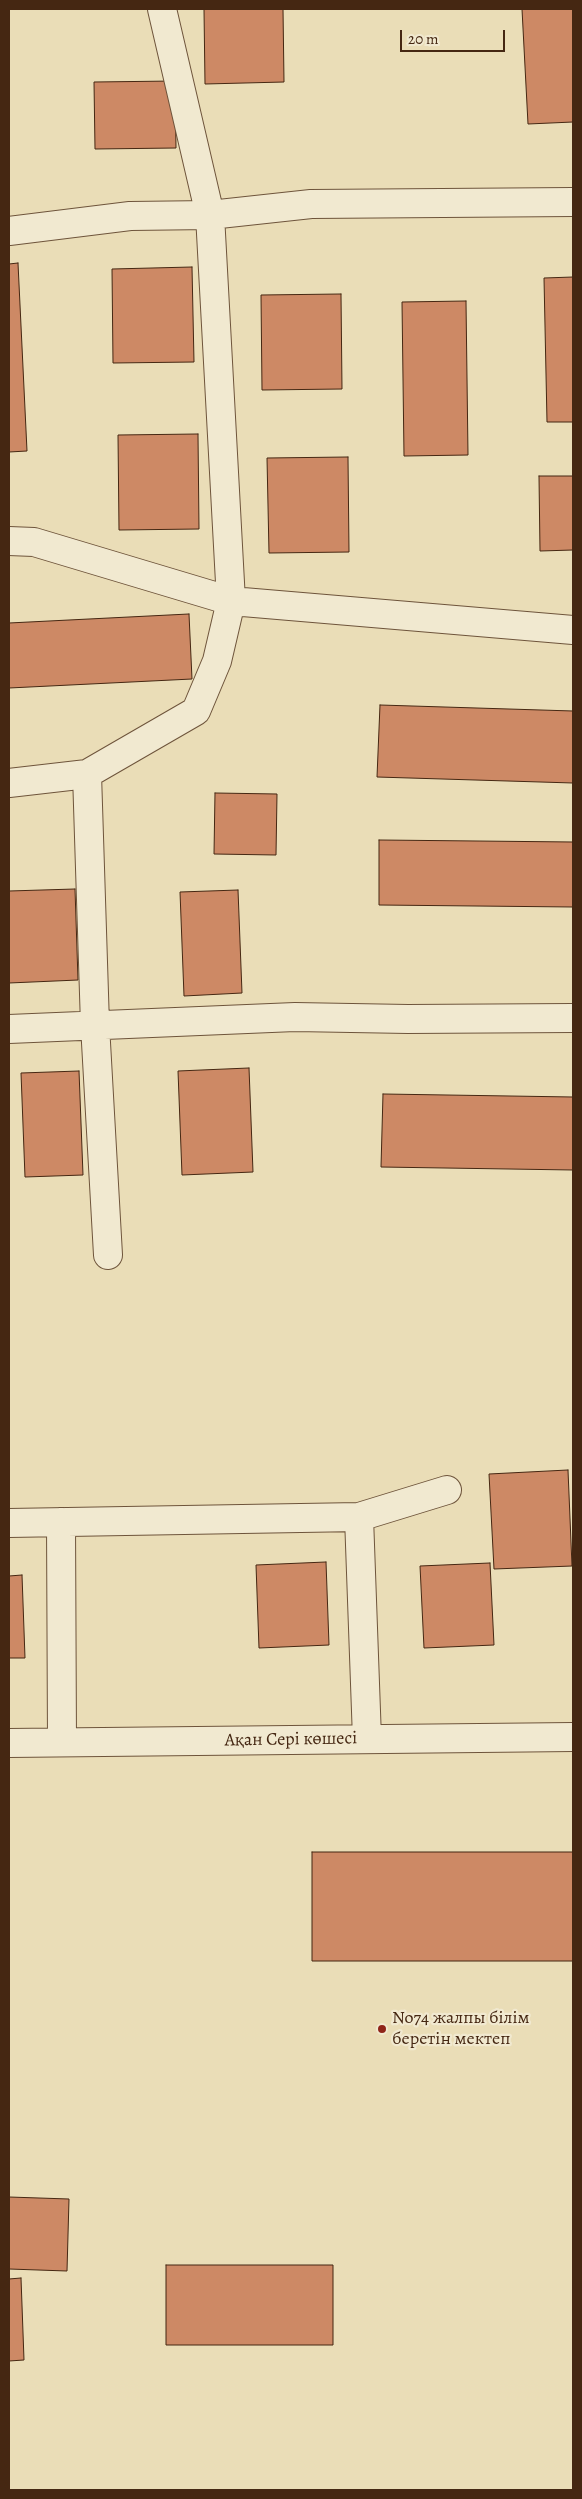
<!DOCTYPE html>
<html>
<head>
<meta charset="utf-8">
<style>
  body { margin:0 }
  #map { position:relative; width:582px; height:2499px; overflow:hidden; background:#eaddb7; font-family:Alegreya,serif }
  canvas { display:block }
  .frame { position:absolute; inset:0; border:10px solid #452712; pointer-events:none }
  .scale { position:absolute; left:400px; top:30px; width:105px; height:22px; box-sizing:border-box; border:2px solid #452712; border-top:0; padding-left:6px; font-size:15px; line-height:18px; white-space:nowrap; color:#452712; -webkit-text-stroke:4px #f1e9d0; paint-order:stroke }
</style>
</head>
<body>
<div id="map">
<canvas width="582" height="2499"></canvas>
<div class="frame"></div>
<div class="scale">20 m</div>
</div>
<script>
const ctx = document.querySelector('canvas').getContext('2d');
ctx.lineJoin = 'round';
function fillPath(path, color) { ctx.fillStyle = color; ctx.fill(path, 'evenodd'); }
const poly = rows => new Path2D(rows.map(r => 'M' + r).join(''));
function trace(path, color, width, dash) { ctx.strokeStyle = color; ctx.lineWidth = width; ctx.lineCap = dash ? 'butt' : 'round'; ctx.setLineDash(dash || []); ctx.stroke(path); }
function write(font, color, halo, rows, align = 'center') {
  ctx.font = font + ' Alegreya,serif'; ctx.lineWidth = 4.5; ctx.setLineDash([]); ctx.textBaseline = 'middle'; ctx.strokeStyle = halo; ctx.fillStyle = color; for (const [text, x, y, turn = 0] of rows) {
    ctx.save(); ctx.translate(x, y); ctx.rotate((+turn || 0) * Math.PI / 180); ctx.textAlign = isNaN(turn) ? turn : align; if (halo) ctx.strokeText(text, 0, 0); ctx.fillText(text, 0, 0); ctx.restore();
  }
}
const building = poly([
  [204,9,283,9,284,82,205,84,204,9],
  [522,9,573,9,573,122,528,124,522,9],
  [175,81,176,148,95,149,94,82,175,81],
  [18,263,27,451,9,452,9,264,18,263],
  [192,267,194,362,113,363,112,269,192,267],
  [573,277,573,422,547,422,544,278,573,277],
  [341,294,342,389,262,390,261,295,341,294],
  [466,301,468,455,404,456,402,302,466,301],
  [198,434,199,529,119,530,118,435,198,434],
  [348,457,349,552,269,553,267,458,348,457],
  [539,476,573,476,573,550,540,551,539,476],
  [189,614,192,679,9,688,9,623,189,614],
  [380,705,573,711,573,783,377,777,380,705],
  [215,793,277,794,276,855,214,854,215,793],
  [379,840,573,842,573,907,379,905,379,840],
  [75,889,78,980,9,983,9,891,75,889],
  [238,890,242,993,184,996,180,892,238,890],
  [249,1068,253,1172,182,1175,178,1071,249,1068],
  [79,1071,83,1175,25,1177,21,1073,79,1071],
  [383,1094,573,1097,573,1170,381,1167,383,1094],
  [568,1470,572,1566,494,1569,489,1474,568,1470],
  [326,1562,329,1645,259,1648,256,1565,326,1562],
  [490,1563,494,1645,424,1648,420,1566,490,1563],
  [22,1575,25,1658,9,1658,9,1576,22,1575],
  [312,1852,573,1852,573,1961,312,1961,312,1852],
  [9,2197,69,2199,67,2271,9,2269,9,2197],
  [166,2265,333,2265,333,2345,166,2345,166,2265],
  [21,2278,24,2360,9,2361,9,2279,21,2278]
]);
fillPath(building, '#cd8965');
trace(building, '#452712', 1);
const minor = poly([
  [9,231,130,216,210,215,311,204,573,202],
  [9,541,34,542,231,601,573,630],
  [87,774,95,1025,108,1255],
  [9,783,87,774,196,711,217,661,231,601,210,215,162,9],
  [9,1029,295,1017,408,1019,573,1018],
  [359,1517,367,1739],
  [61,1522,62,1742],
  [9,1523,359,1517,447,1490],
  [9,1743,573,1737]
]);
trace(minor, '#6e543b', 30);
trace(minor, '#f1e9d0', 28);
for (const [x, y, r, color] of [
  [382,2029,5,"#8f2418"]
]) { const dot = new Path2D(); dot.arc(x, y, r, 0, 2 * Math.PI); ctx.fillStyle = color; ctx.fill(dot); trace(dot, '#f1e9d0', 2); }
write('18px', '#452712', '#f1e9d0', [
  ["Ақан Сері көшесі",291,1740,-1]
]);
write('18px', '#452712', '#f1e9d0', [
  ["No74 жалпы білім",392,2019],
  ["беретін мектеп",392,2040]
], 'left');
</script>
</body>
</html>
